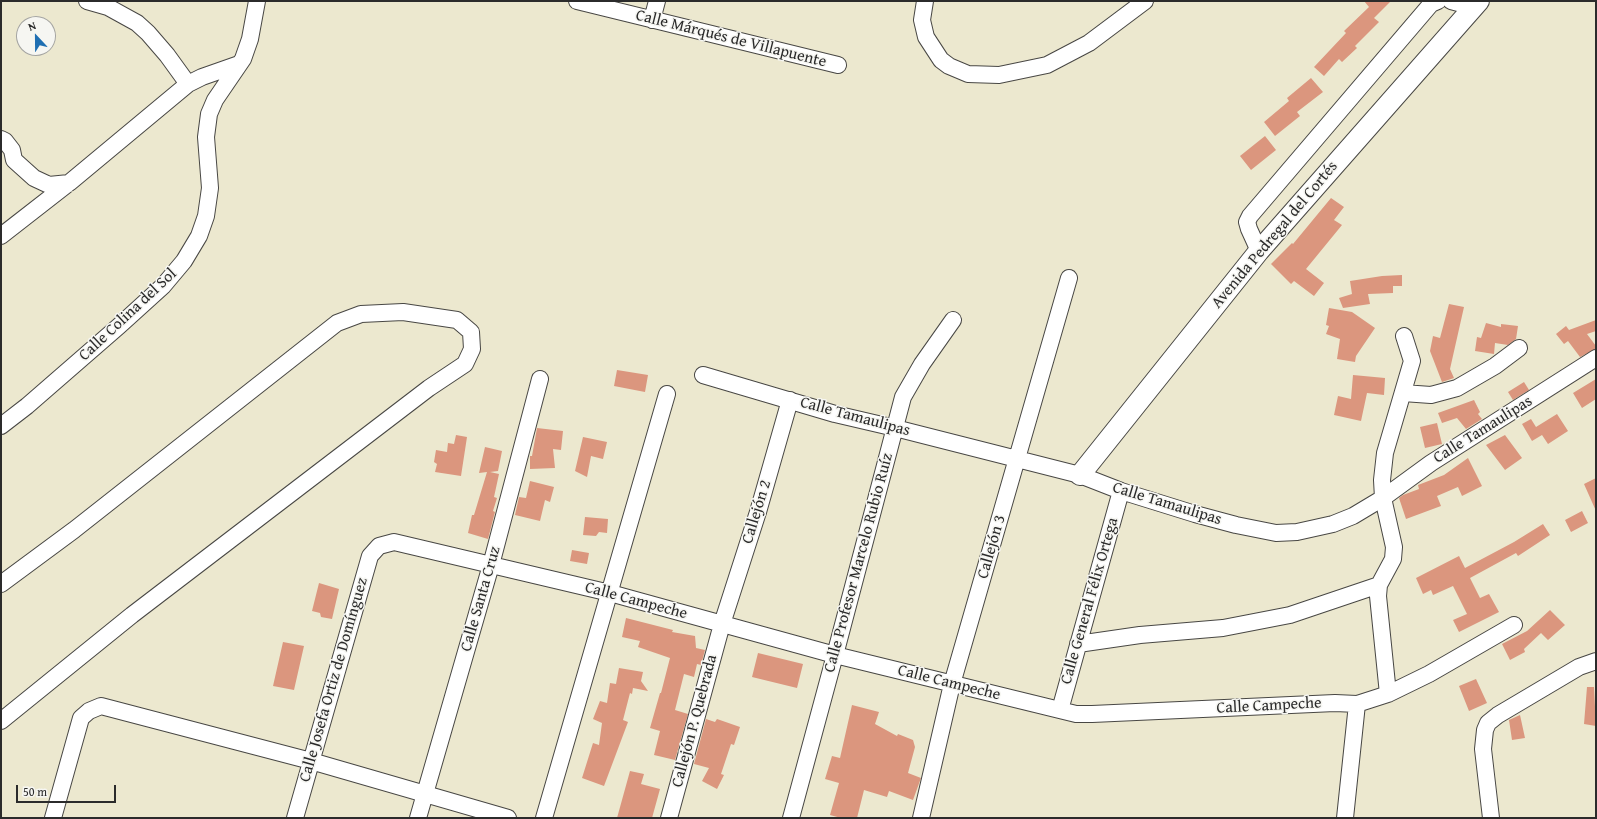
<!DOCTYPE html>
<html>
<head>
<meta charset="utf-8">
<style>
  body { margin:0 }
  #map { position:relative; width:1597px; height:819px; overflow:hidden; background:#ece8cf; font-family:"Gentium Book Plus",serif }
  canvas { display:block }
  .frame { position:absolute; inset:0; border:2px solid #2b2b2b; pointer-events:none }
  .north { position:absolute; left:16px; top:16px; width:40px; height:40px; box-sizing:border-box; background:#f6f6f2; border:1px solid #a5a5a2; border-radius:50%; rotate:338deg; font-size:11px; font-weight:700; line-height:16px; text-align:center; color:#2b2b2b }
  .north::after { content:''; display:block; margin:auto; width:14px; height:18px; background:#1f6fb2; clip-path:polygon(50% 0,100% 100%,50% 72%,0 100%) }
  .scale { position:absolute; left:16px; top:785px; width:100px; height:18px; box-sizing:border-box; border:2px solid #2b2b2b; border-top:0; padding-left:5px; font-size:12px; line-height:14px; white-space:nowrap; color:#2b2b2b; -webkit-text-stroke:3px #f6f6f2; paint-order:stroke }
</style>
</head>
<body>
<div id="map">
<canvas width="1597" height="819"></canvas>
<div class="frame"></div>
<div class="north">N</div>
<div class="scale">50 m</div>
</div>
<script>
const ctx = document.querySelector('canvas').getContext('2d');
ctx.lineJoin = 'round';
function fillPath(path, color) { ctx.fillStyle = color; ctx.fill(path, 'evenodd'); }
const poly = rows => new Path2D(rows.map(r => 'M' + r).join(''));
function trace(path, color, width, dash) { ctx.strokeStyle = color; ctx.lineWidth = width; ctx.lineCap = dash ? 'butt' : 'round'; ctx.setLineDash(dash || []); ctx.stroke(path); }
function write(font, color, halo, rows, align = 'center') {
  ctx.font = font + ' "Gentium Book Plus",serif'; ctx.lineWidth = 3; ctx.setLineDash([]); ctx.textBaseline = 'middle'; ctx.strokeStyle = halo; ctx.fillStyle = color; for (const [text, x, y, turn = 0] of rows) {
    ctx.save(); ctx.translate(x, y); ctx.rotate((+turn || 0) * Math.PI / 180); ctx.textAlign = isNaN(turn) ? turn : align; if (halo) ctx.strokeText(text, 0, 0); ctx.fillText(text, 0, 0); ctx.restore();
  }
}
fillPath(poly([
  [1364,1,1391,1,1374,18,1379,22,1355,46,1357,48,1342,62,1339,59,1324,76,1314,67,1346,33,1344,31,1369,7],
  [1311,78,1323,92,1297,112,1300,116,1275,136,1264,122,1289,101,1287,98],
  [1265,136,1276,150,1251,170,1240,156],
  [1331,198,1344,207,1334,220,1342,225,1306,269,1324,283,1314,296,1294,281,1291,284,1271,264,1292,243,1293,244],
  [1402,275,1402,286,1393,286,1393,293,1368,294,1370,304,1343,308,1339,298,1352,294,1350,281,1382,276],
  [1449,304,1464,307,1450,369,1454,378,1442,382,1430,351,1433,336,1440,338],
  [1329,308,1352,312,1375,328,1356,356,1355,362,1337,359,1340,339,1326,334,1329,326,1326,325],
  [1596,320,1596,331,1587,334,1596,346,1596,349,1580,357,1568,341,1564,344,1556,334,1566,326,1569,330],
  [1486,323,1501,327,1501,324,1518,326,1516,339,1508,345,1495,343,1494,354,1475,351,1477,337,1481,338],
  [617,370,648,375,645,392,614,386],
  [1353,375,1385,378,1384,395,1367,393,1361,421,1334,415,1338,396,1351,399],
  [1596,379,1596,399,1582,408,1573,393],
  [1524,382,1529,390,1513,400,1508,392],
  [1474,400,1480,412,1478,414,1482,419,1466,429,1457,418,1442,423,1438,413],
  [1557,414,1568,431,1548,444,1542,435,1532,441,1522,424,1531,419,1536,427],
  [1437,423,1442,444,1425,448,1420,427],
  [537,428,563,431,561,450,553,449,555,468,530,469,530,456,532,456],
  [456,435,467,437,461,476,435,472,437,464,434,462,436,450,447,452,448,443,454,444],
  [1505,435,1522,458,1505,470,1486,445],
  [583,437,607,442,603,459,591,456,587,477,575,471],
  [485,447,502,451,498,471,490,472,499,474,494,497,497,498,493,511,495,512,488,539,468,533,472,515,474,515,487,472,479,473],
  [1468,458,1482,486,1462,496,1458,487,1437,496,1441,506,1406,519,1399,498,1403,495,1419,489,1418,485,1444,475],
  [1596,478,1596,511,1584,484],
  [530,481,554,487,550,502,545,500,540,521,515,515,519,497,526,498],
  [1582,511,1588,523,1571,532,1565,520],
  [585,517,608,519,607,533,599,532,596,536,583,535],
  [1543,524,1550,535,1518,556,1516,553,1470,578,1480,598,1489,594,1499,612,1459,632,1453,620,1467,614,1453,586,1433,595,1431,590,1423,594,1416,578,1459,556,1465,568,1514,542],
  [572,550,589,553,587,564,570,561],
  [319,583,339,589,332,619,321,617,320,613,312,611],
  [1550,610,1565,625,1548,640,1541,633,1524,649,1525,652,1510,660,1502,644,1527,631],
  [626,618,673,630,672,632,695,636,696,648,705,650,701,665,697,664,694,677,684,674,675,710,688,714,675,760,654,755,660,731,650,728,660,693,661,693,670,658,638,647,640,641,622,637],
  [283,642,304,646,294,690,273,686],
  [758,653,803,664,797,688,752,677],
  [619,668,643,672,641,681,648,691,633,688,632,694,630,693,623,720,628,722,604,786,582,778,593,743,599,745,602,723,593,719,600,701,607,703,610,683,616,684],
  [1476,679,1487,703,1469,711,1459,686],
  [1587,687,1594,687,1596,726,1584,724],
  [852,705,879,712,875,724,897,736,898,734,913,740,915,747,908,773,921,778,913,800,889,791,887,797,864,790,857,818,841,818,830,815,839,783,825,779,832,756,840,758],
  [1520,715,1525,738,1512,740,1509,720],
  [706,719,715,722,717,719,740,727,734,745,731,744,721,774,724,775,717,789,702,781,709,768,694,764],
  [630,771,644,774,641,784,660,789,652,818,617,818]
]), '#db967e');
const minor = poly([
  [87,1,108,7,137,23,148,33,167,55,188,84],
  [577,1,838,65],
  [925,1,922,20,926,37,941,60,949,66,968,74,999,75,1047,65,1089,43,1145,1],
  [1451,1,1473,7],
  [652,20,657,1],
  [1,139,5,141,12,150,14,160,34,178,49,185,69,183],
  [1,236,69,183,188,84,202,77,239,64],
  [1259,251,1249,229,1247,222,1250,216,1431,4,1438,1],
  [703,375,835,414,895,428,1080,475,1121,491,1195,514,1236,525,1276,533,1297,532,1333,524,1353,516,1383,498,1431,463,1596,358],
  [1403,393,1431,395,1457,388,1495,366,1519,348],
  [1,426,27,406,119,326,163,286,184,261,199,236,206,216,210,188,206,137,209,114,215,100,243,59,250,39,257,1],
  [1,584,74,530,337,323,361,314,403,312,457,320,471,332,472,349,465,364,429,388,132,615,1,721],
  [1078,644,1140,635,1223,628,1290,615,1379,585],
  [1388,694,1378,596,1379,585,1393,559,1394,547,1383,498,1382,480,1385,453,1412,361,1404,336],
  [1060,710,1121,491],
  [53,818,81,718,89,711,101,706,311,761,508,818],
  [295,818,370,556,379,546,394,542,610,593,835,655,1076,714,1092,714,1335,703,1357,704,1388,694,1429,674,1514,625],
  [418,818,491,565,540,379],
  [544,818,667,394],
  [669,818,722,624,758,512,790,400],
  [791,818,835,655,903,397,922,364,953,320],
  [921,818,952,684,1069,278],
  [1345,818,1357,704],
  [1491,818,1483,749,1485,730,1488,723,1498,715,1579,667,1596,661]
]);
const tertiary = poly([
  [1080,475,1259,251,1479,1]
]);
trace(minor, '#484744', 18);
trace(tertiary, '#484744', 22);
trace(minor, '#fff', 16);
trace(tertiary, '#fff', 20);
write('16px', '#2b2b2b', '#f6f6f2', [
  ["Calle Márqués de Villapuente",731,39,14],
  ["Avenida Pedregal del Cortés",1275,235,-50],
  ["Calle Colina del Sol",128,315,-43],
  ["Calle Tamaulipas",855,417,15],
  ["Calle Tamaulipas",1483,430,-32],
  ["Calle Tamaulipas",1167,504,17],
  ["Callejón 2",757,512,-73],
  ["Callejón 3",992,547,-74],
  ["Calle Profesor Marcelo Rubio Ruíz",859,563,-75],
  ["Calle Santa Cruz",481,599,-74],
  ["Calle Campeche",636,601,15],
  ["Calle General Félix Ortega",1090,601,-74],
  ["Calle Josefa Ortiz de Domínguez",334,680,-74],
  ["Calle Campeche",949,683,14],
  ["Calle Campeche",1269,706,-3],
  ["Callejón P. Quebrada",695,721,-75]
]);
</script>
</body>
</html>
